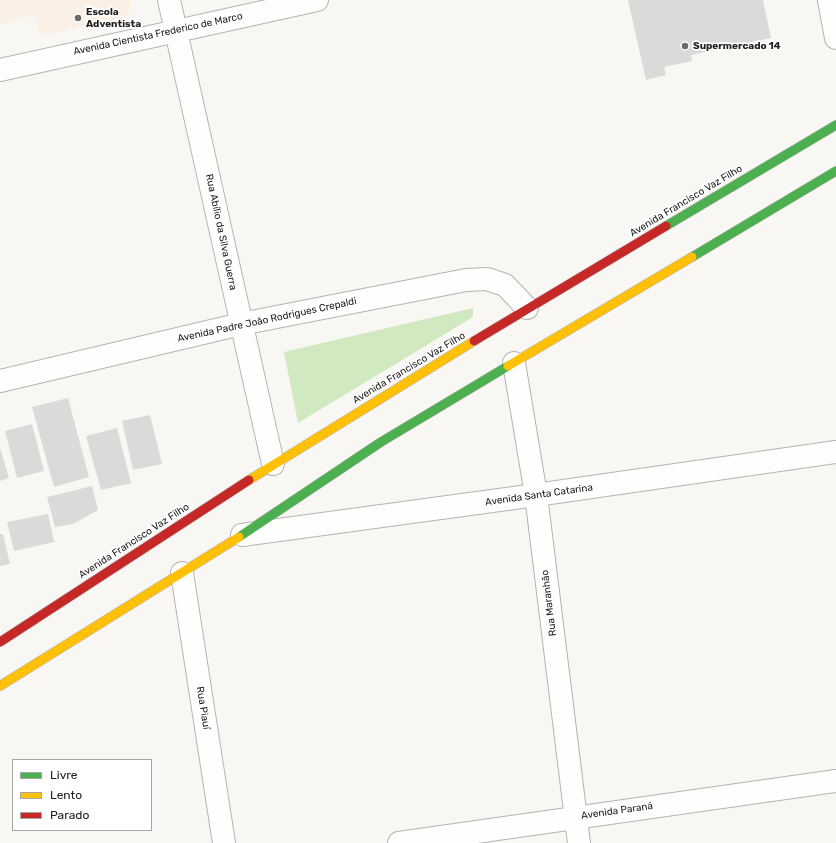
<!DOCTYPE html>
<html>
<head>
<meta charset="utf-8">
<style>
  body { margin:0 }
  #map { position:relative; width:836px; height:843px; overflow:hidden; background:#f9f7f4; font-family:Rubik,sans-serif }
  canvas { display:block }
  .legend { position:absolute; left:12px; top:759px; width:140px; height:72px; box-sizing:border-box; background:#fff; border:1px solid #a7a6a5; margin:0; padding:5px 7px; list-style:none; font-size:12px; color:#22201f }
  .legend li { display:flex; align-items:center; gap:8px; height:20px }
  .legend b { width:20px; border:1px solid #a7a6a5 }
</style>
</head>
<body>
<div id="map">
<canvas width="836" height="843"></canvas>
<ul class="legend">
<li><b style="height:5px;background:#4caf50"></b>Livre</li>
<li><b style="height:5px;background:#ffc107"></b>Lento</li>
<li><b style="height:5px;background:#c62828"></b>Parado</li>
</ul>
</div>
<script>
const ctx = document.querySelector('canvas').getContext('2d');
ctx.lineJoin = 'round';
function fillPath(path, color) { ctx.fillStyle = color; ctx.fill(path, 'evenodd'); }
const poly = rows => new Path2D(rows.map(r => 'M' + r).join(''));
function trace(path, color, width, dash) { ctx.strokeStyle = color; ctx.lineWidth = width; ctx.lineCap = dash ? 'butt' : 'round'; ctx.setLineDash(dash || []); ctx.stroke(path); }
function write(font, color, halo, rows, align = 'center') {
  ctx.font = font + ' Rubik,sans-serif'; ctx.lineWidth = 3.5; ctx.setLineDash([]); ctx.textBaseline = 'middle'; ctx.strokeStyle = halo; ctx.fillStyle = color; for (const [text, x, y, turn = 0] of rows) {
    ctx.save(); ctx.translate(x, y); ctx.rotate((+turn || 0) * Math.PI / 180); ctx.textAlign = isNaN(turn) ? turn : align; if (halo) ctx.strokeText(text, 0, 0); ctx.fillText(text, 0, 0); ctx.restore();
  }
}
fillPath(poly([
  [0,0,131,0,131,9,126,16,113,20,40,36,35,15,0,24]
]), '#faf0e5');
fillPath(poly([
  [473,308,473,317,298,423,284,352]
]), '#d1e9c1');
fillPath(poly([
  [628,0,763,0,771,38,691,55,692,61,664,67,666,75,646,80],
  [68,398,89,477,54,487,32,407],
  [150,415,162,464,133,470,122,421],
  [32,424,44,471,17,478,5,431],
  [117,428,131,483,101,490,86,436],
  [0,448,9,478,0,481],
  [92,486,98,510,73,524,55,527,47,497],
  [48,514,54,542,14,551,7,522],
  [0,534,3,534,10,564,0,566]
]), '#dcdad8');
const street = poly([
  [169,0,273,464],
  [829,0,836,38],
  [0,70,317,0],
  [514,363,536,495,579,843],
  [0,381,241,324,466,280,487,279,505,285,527,308],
  [242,535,536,495,836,452],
  [182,573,224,843],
  [399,843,836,781]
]);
const fast = poly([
  [666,226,836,125],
  [692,257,836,171],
  [239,537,381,442,508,366]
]);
const slow = poly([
  [508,366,692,257],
  [249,480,474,341],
  [0,686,239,537]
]);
const jam = poly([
  [474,341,666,226],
  [0,642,249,480]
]);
trace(street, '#b5b3b1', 24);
trace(fast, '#b5b3b1', 10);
trace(slow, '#b5b3b1', 10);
trace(jam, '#b5b3b1', 10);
trace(street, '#fefefd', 22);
trace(fast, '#4caf50', 9);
trace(slow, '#ffc107', 9);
trace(jam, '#c62828', 9);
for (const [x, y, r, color] of [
  [78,18,4,"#6d6b6a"],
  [685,46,4,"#6d6b6a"]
]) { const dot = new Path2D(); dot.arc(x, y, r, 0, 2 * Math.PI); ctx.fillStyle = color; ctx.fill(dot); trace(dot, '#fff', 1.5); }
write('bold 10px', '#22201f', '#fff', [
  ["Escola",86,12],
  ["Adventista",86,24],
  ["Supermercado 14",693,46]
], 'left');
write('10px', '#22201f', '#fff', [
  ["Avenida Cientista Frederico de Marco",158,34,-12],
  ["Avenida Francisco Vaz Filho",686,201,-31],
  ["Rua Abílio da Silva Guerra",221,232,78],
  ["Avenida Padre João Rodrigues Crepaldi",267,320,-12],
  ["Avenida Francisco Vaz Filho",409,368,-31],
  ["Avenida Santa Catarina",539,495,-8],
  ["Avenida Francisco Vaz Filho",134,541,-33],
  ["Rua Maranhão",549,603,-97],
  ["Rua Piauí",203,708,81],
  ["Avenida Paraná",617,811,-8]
]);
</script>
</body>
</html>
